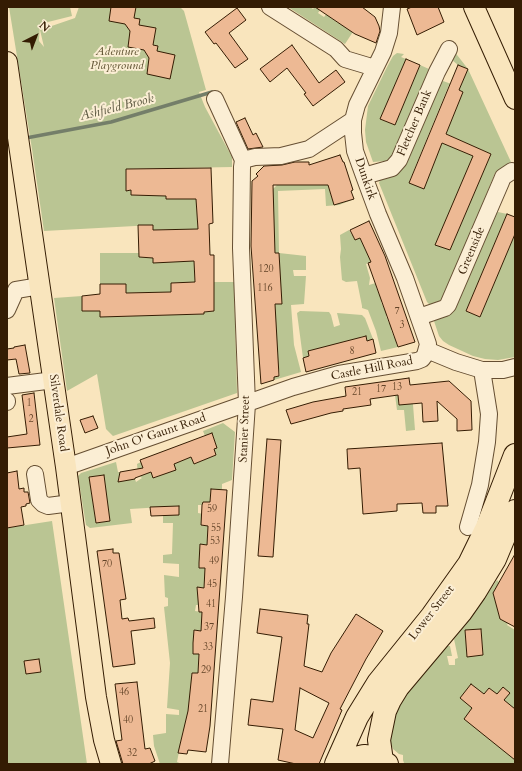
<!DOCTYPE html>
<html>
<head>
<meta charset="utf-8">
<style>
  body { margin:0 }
  #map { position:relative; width:522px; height:771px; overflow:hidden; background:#f9e5bd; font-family:Cardo,serif }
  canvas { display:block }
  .frame { position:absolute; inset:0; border:8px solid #341c03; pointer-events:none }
  .north { position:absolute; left:16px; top:16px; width:40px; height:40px; -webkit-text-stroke:3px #fbeed4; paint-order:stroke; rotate:42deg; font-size:11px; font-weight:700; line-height:16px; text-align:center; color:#341c03 }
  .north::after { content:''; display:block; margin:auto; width:14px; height:18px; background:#341c03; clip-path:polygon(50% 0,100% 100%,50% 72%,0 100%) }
</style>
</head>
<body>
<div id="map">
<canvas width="522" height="771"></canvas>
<div class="frame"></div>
<div class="north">N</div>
</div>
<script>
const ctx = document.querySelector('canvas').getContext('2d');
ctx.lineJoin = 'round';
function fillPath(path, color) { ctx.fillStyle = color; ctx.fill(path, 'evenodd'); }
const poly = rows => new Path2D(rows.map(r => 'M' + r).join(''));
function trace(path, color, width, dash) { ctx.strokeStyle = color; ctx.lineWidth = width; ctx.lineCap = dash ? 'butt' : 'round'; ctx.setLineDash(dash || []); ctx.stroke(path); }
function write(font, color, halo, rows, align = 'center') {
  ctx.font = font + ' Cardo,serif'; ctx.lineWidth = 4; ctx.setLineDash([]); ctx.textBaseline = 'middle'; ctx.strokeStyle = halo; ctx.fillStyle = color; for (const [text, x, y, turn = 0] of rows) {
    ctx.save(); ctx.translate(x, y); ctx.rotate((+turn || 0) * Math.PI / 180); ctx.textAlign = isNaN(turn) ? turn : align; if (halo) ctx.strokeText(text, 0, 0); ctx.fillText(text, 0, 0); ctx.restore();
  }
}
fillPath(poly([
  [9,7,70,7,72,16,40,24,39,41,44,47,40,30,75,18,79,7,180,7,184,11,206,90,199,92,205,107,232,157,232,167,126,169,127,191,131,190,132,195,166,196,196,199,198,229,153,230,153,225,44,231,32,149],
  [288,7,305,7,307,8,310,7,313,9,315,7,322,7,318,13,324,17,332,7,337,9,331,18,338,23,345,14,358,24,345,44],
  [454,51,468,69,511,162,495,173,443,300,430,305,427,302,379,183,380,180,391,176,438,83,443,81,460,87,467,69,458,65,452,60,451,54],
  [449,85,463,92,446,134,491,154,450,250,436,244,473,156,442,143,424,188,409,182],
  [397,53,404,54,401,57,406,59,380,119,395,125,420,65,429,69,392,157,386,161,373,162,366,142,365,130,368,106,387,67,393,56],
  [321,163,334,205,354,199,339,205,326,206,325,189,278,191,279,253,306,256,306,270,293,270,294,276,306,276,304,304,291,305,294,345,301,372,274,380,274,377,280,376,279,369,274,369,278,357,278,352,273,352,269,304,281,304,278,253,252,251,273,189,277,185,319,185],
  [498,212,507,214,466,311,480,317,515,234,515,357,498,360,485,359,473,356,449,345,443,341,439,336,434,321,496,213],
  [349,230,352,235,358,232,353,237,355,240,360,238,372,261,366,264,370,278,369,285,379,282,376,287,379,294,386,300,381,302,384,308,388,307,391,314,386,316,389,323,393,322,396,328,391,330,394,337,398,336,400,342,396,343,398,347,381,351,376,331,368,310,362,308,362,306,357,281,346,282,342,280,340,257,341,249,340,235],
  [100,253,139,253,139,257,194,261,195,282,171,283,171,292,126,293,125,284,100,284],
  [214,282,234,282,237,393,113,436,106,429,97,374,67,391,54,298,82,296,82,311,100,311,100,317,204,314,204,312,214,311],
  [300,311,329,312,331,315,334,327,340,325,337,313,362,315,365,318,373,339,367,341,366,336,360,337,361,343,308,351,309,356,303,358,297,313],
  [412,392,415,430,406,431,404,410,397,410,395,395,398,395,399,405],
  [223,423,235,432,232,480,222,484,222,489,211,489,210,502,203,502,202,505,198,505,198,513,209,515,202,520,201,525,208,526,207,545,199,562,199,568,205,568,205,575,204,588,197,588,197,594,204,594,203,605,196,605,195,611,202,612,208,625,201,625,201,631,194,630,200,648,193,647,193,654,199,654,198,673,192,673,191,680,198,680,194,728,183,731,177,762,182,764,160,764,154,746,153,735,166,733,166,714,179,715,179,710,167,708,170,663,164,607,168,606,168,598,165,597,164,575,179,577,179,564,163,563,163,555,172,554,173,523,163,523,163,515,179,515,179,506,130,509,132,523,90,528,86,525,78,476,81,473,116,462,118,472,120,472,121,481,135,479,136,482,142,478,138,475,137,464,141,462,145,474,151,472,154,478,159,476,157,470,191,457,194,464,216,455,214,449,217,448,212,433,205,436,203,431],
  [103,475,110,521,96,523,89,477],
  [52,521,87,764,7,764,7,528],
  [497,580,499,582,493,593,500,619,508,623,507,625,515,630,515,764,423,764,404,763,403,760,403,755,399,754,393,749,390,741,390,732,393,716,406,694,414,686,447,646,450,646,452,656,447,656,449,665,455,665,455,659,458,658,454,639,470,619],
  [481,629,483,655,467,656,465,630]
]), '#bac593');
trace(poly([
  [26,138,111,122,212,92]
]), '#747e69', 3.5);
const building = poly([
  [111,7,136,7,134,18,140,19,139,25,156,28,153,45,158,46,157,51,175,55,170,79,147,74,149,58,144,50,128,47,130,31,125,24,109,21,111,7],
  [315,7,362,7,375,17,379,26,380,31,376,43,355,34,315,7],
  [412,7,438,7,444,22,417,35,407,9,412,7],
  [237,8,246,20,229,33,248,59,235,68,216,43,214,44,205,32,237,8],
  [292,45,319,83,336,70,345,82,313,106,304,94,306,93,287,68,270,82,260,69,292,45],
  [406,59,420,65,395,125,380,119,406,59],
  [458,65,468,69,459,90,463,92,446,134,491,154,450,250,435,245,473,156,442,143,424,189,409,183,458,65],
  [245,118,253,135,256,133,263,147,248,149,236,122,245,118],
  [340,155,343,162,344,162,353,190,351,191,354,199,334,205,328,185,273,185,275,253,279,253,282,304,275,304,279,376,274,377,274,380,261,384,251,246,252,181,258,176,256,174,264,166,282,165,295,162,309,162,309,165,340,155],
  [211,168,213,223,209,224,210,255,214,255,214,311,204,312,204,314,100,317,100,311,82,311,82,296,100,294,100,284,126,284,126,293,171,292,171,283,195,282,194,261,153,263,153,258,139,257,138,225,153,225,153,230,198,229,196,199,166,199,166,196,131,195,131,190,126,191,126,169,211,168],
  [507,214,515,217,515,234,480,317,466,311,507,214],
  [369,221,385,256,415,342,398,347,368,263,371,262,360,238,355,240,350,230,369,221],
  [366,336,367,341,373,339,376,353,306,372,303,358,309,356,308,351,366,336],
  [25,345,30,373,19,374,16,359,7,360,7,349,14,348,14,347,25,345],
  [409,378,410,385,449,381,471,401,472,430,457,431,457,419,437,401,438,421,423,422,422,403,399,405,398,395,370,399,371,405,343,409,343,411,331,413,291,424,286,410,313,402,346,396,345,387,409,378],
  [34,393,40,445,7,448,7,437,27,434,22,395,34,393],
  [93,416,98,428,85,433,80,420,93,416],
  [212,433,217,448,214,449,216,455,194,464,191,457,174,464,176,470,153,478,151,472,135,478,135,479,118,482,120,472,143,468,140,460,212,433],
  [267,439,281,440,273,557,258,556,267,439],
  [442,443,448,506,436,506,436,513,423,513,422,503,397,504,397,511,363,514,360,468,348,469,347,449,442,443],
  [17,471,19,489,24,488,24,492,28,492,30,503,26,504,26,506,21,507,24,525,7,528,7,473,17,471],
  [104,475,110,521,96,523,89,477,104,475],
  [211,489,227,490,210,726,206,752,188,750,187,754,178,753,188,711,192,673,198,673,199,654,193,654,193,643,194,630,201,631,202,612,199,612,197,587,204,588,205,568,199,568,199,563,200,544,207,545,208,526,201,525,202,505,203,502,210,502,211,489],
  [179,506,179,515,151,516,150,507,179,506],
  [113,549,113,553,119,553,126,599,120,600,122,619,128,618,129,621,154,618,155,628,131,631,135,664,113,667,97,551,113,549],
  [515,554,515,627,500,619,493,593,515,554],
  [260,609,308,615,307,624,309,624,304,666,322,672,331,653,356,614,383,631,366,659,340,709,342,710,319,764,296,764,278,760,283,729,248,725,251,699,273,702,282,637,257,633,260,609],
  [300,688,329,703,313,738,295,730,300,688],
  [481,629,483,655,467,657,465,630,481,629],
  [39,659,41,672,26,674,24,661,39,659],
  [137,682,145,749,150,748,155,761,149,764,123,764,116,741,122,740,115,684,137,682],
  [471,684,484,694,489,688,497,694,503,687,510,693,504,700,515,709,515,760,464,719,472,708,460,698,471,684]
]);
fillPath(building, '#edb994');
trace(building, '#341c03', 1);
const minor = poly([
  [270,7,336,49,345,59,375,68],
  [215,99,243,160,242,167,241,248,247,404,234,597,220,764],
  [243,160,255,157,281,156,309,149,353,120],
  [364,176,392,168,399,160,437,72,449,49],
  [7,310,16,290,40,286],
  [419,317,445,308,448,305,501,182,503,177,512,171],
  [427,350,456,362,482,370,503,370,515,367],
  [7,386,54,380],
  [7,401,7,402],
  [66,467,293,387,339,374,417,361,422,359,425,355,428,344,426,338,405,278,378,214,364,176,355,151,353,133,353,120,357,105,383,52,389,33,392,7],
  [35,474,39,500,43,504,48,506,71,503],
  [468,527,480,485,487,442,489,414,482,370]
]);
const major = poly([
  [474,7,515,99],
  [7,62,66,467,96,697,104,740,111,764]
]);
const highway = poly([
  [382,761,379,740,385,711,390,700,398,687,461,612,475,592,495,559,515,511],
  [336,764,357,717,378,683,432,616,469,564,487,527,515,455],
  [344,764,355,758,364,756,373,757,387,764]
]);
trace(minor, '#654e32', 18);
trace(major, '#341c03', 22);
trace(highway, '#341c03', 24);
trace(minor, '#fbeed4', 16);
trace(major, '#f9e5bd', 20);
trace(highway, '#f9e5bd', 22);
write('10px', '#624327', null, [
  ["120",266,270],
  ["116",265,289],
  ["7",397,312],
  ["3",402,326],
  ["8",352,352],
  ["13",397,388],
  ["17",381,390],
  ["21",357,393],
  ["1",29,404],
  ["2",31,420],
  ["59",212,510],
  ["55",216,529],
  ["53",215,542],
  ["49",214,562],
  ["70",107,565],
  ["45",212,585],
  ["41",211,605],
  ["37",209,628],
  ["33",208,648],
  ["29",206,671],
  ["46",124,693],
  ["21",203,710],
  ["40",128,721],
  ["32",132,754]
]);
write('italic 12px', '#5c4f2e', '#fbeed4', [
  ["Adenture",117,52],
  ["Playground",117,66]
]);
write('12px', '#341c03', '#fbeed4', [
  ["Fletcher Bank",415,123,-67],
  ["Dunkirk",365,179,71],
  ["Greenside",472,251,-67],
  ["Castle Hill Road",372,369,-11],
  ["Silverdale Road",58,413,82],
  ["Stanier Street",245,429,-88],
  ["John O' Gaunt Road",156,435,-19],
  ["Lower Street",432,613,-52]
]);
write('italic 13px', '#59553e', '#fbeed4', [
  ["Ashfield Brook",117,108,-14]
]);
</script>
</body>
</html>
